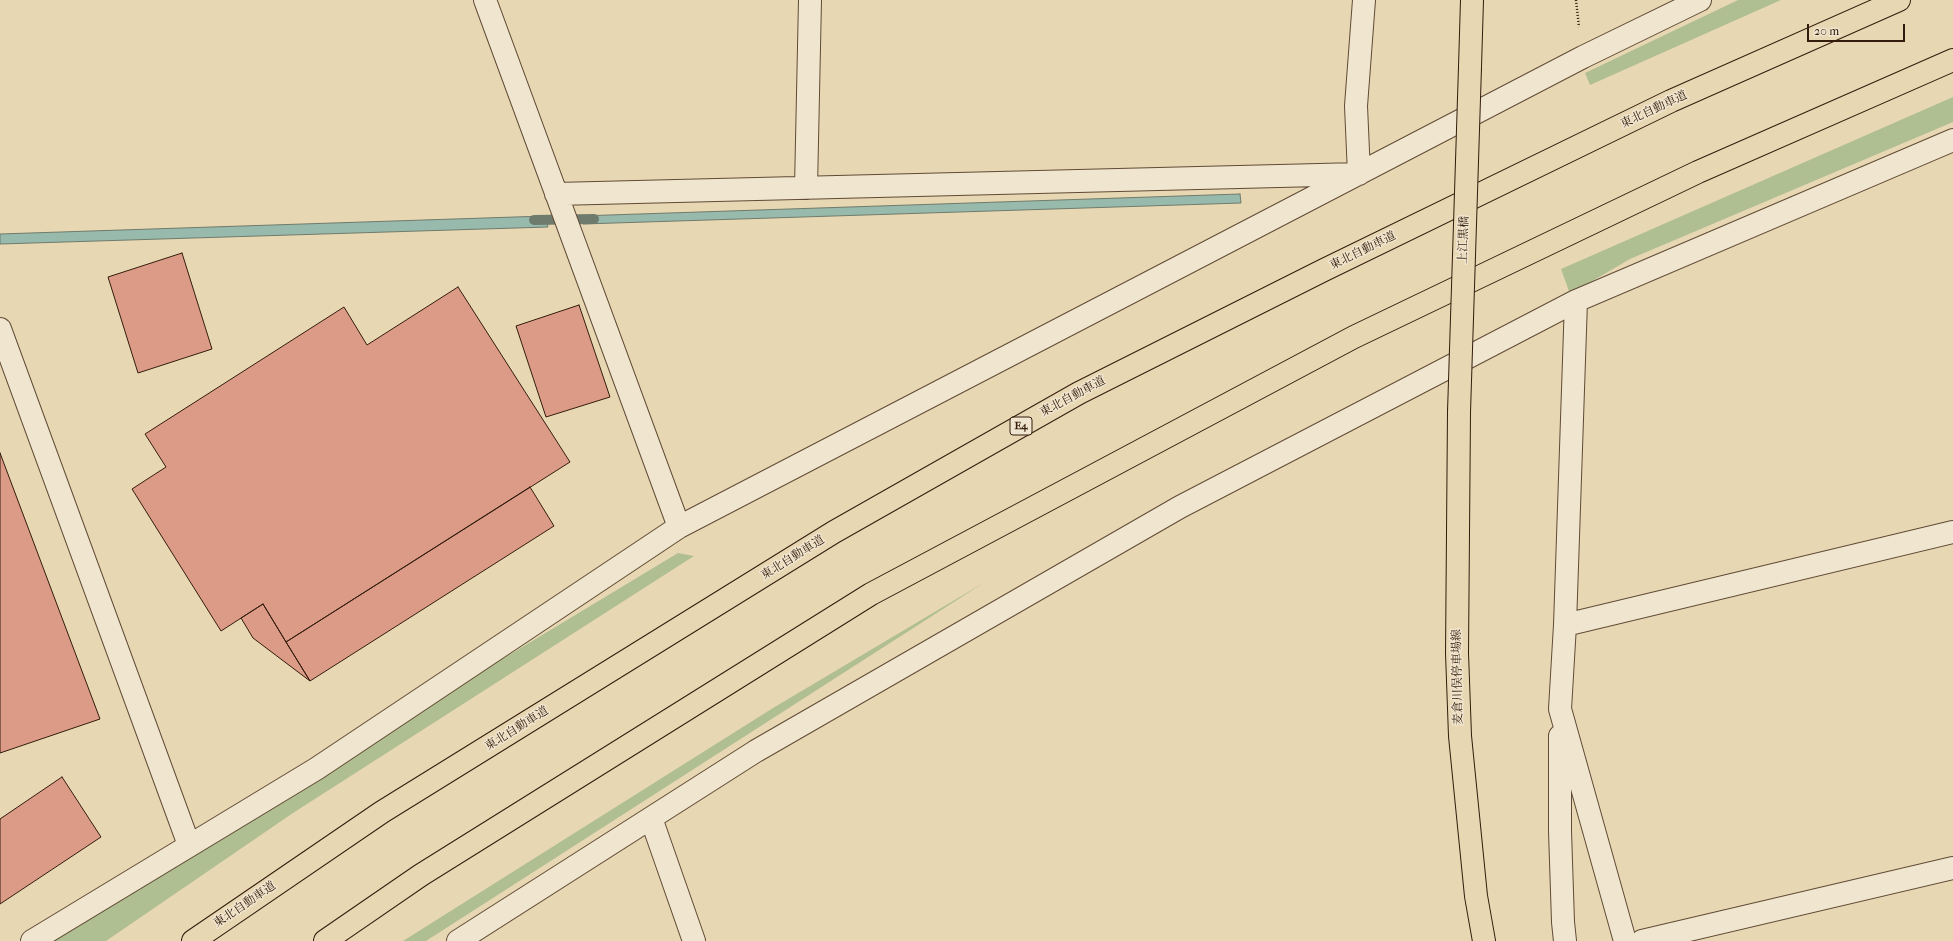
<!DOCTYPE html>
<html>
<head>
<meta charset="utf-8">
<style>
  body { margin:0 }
  #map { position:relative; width:1953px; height:941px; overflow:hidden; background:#e8d7b3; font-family:"IM FELL French Canon",serif }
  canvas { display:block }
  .scale { position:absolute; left:1807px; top:24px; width:98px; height:18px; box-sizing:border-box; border:2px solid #331c0c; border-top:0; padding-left:5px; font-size:12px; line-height:14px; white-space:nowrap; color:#331c0c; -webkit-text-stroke:3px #f0e5ce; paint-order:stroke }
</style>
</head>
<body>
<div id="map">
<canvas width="1953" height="941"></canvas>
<div class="scale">20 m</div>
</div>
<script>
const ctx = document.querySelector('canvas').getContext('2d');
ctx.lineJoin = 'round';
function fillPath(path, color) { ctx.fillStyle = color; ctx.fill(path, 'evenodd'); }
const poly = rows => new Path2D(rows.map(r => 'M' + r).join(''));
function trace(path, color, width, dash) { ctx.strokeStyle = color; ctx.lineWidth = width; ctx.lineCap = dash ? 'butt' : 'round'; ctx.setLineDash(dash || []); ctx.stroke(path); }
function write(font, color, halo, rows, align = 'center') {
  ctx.font = font + ' "IM FELL French Canon","Noto Serif JP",serif'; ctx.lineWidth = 3; ctx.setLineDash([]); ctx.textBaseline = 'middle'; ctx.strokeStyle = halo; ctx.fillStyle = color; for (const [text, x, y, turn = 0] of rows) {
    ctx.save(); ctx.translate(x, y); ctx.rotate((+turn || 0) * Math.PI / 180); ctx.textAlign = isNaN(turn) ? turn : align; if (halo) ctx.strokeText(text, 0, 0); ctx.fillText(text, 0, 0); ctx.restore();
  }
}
fillPath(poly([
  [1738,0,1781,0,1590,85,1585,73],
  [1953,97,1953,122,1630,259,1570,294,1561,269],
  [678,553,694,556,293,813,106,941,53,941,398,722],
  [985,582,426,941,403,941,773,708]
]), '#b0bf91');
const water = poly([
  [1240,194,1241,203,583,224,579,216,1240,194],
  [545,216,548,227,0,244,0,234,545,216]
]);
fillPath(water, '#97baac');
trace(water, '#6f7b6c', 1);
trace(poly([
  [534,220,594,219]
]), '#6f7b6c', 10);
const building = poly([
  [182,253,212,349,138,373,108,277,182,253],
  [458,287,570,462,286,642,263,604,221,631,132,489,166,467,145,434,344,307,367,345,458,287],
  [579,305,610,397,546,417,516,326,579,305],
  [0,453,100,719,0,753,0,453],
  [530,487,554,526,310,681,286,642,530,487],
  [263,604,286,642,310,681,253,638,241,618,263,604],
  [62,777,101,837,0,904,0,819,62,777]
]);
fillPath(building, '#dc9b87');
trace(building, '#331c0c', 1);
const minor = poly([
  [485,0,679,527],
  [806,188,810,0],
  [556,194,1359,174,1356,106,1364,0],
  [1576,301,1565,625,1560,709,1625,941],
  [0,329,189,845],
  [1565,625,1953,532],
  [1560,736,1560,831,1563,922,1565,941],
  [651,818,694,941],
  [32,941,316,769,679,527,1583,57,1700,0],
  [458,941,756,751,1180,507,1576,301,1953,140],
  [1642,941,1953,868]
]);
const major = poly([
  [1470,67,1472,0],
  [1459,412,1457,653,1460,736,1476,896,1484,941]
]);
const highway = poly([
  [193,941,382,812,834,532,1079,393,1324,270,1671,101,1899,0],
  [325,941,421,875,871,594,1354,337,1698,172,1953,60]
]);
trace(minor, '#604b36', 24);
trace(major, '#331c0c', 24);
trace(highway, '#331c0c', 24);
trace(poly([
  [1576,0,1579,27]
]), '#331c0c', 2.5, [1, 2]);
trace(minor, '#f0e5ce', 22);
trace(major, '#e8d7b3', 22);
trace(highway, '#e8d7b3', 22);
const majorBridge = poly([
  [1459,412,1470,67]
]);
trace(majorBridge, '#331c0c', 24, []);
trace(majorBridge, '#e8d7b3', 22);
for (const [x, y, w] of [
  [1021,426,22]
]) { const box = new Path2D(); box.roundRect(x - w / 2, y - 9, w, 18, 3); ctx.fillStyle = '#f0e5ce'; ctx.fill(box); trace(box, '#331c0c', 1); }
write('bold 11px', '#331c0c', null, [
  ["E4",1021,426]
]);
write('12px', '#331c0c', '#f0e5ce', [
  ["東北自動車道",1654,110,-25],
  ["上江黒橋",1464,240,-88],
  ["東北自動車道",1363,251,-26],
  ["東北自動車道",1073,397,-28],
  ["東北自動車道",793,558,-32],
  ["麦倉川俣停車場線",1458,677,-91],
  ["東北自動車道",517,729,-32],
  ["東北自動車道",245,905,-34]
]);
</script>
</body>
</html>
